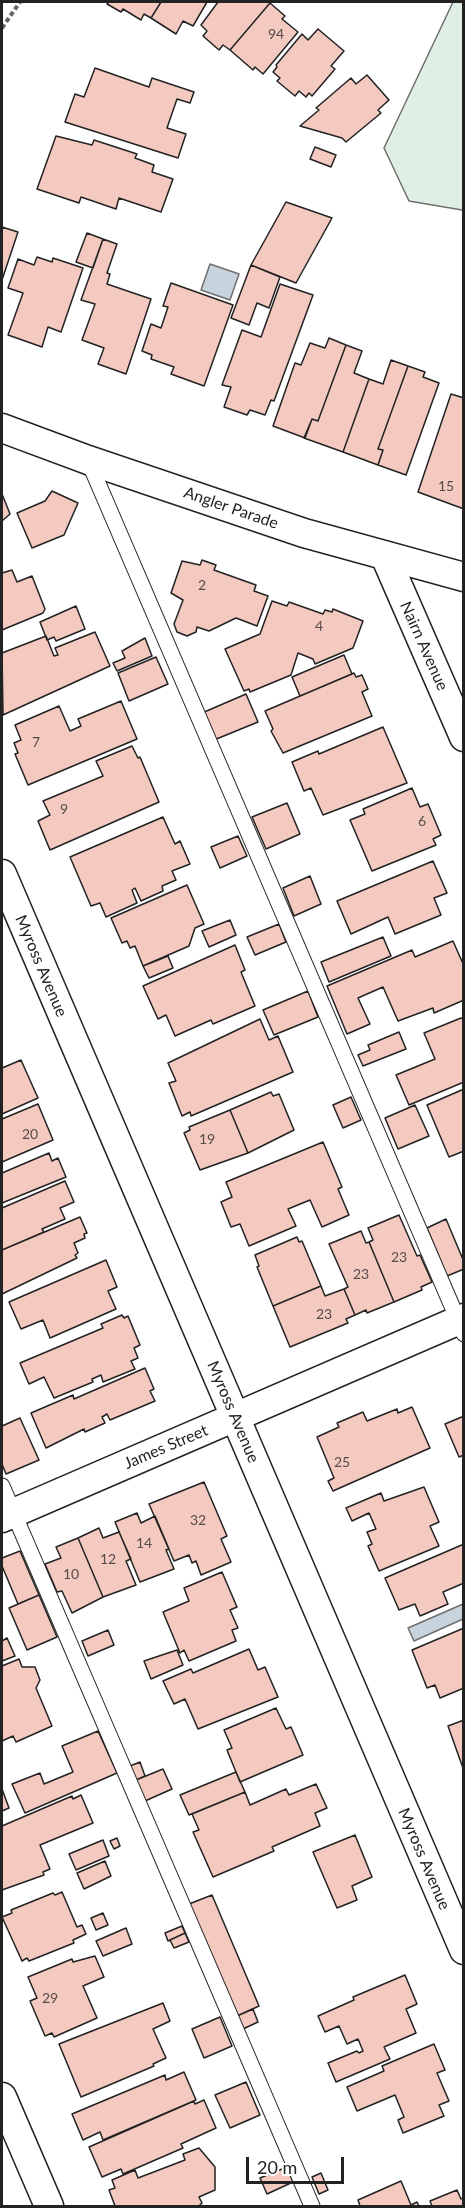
<!DOCTYPE html>
<html>
<head>
<meta charset="utf-8">
<style>
  body { margin:0 }
  #map { position:relative; width:465px; height:2208px; overflow:hidden; background:#fff; font-family:Lato,sans-serif }
  canvas { display:block }
  .frame { position:absolute; inset:0; border:3px solid #222; pointer-events:none }
  .scale { position:absolute; left:246px; top:2157px; width:98px; height:27px; box-sizing:border-box; border:3px solid #222; border-top:0; padding-left:8px; font-size:18px; line-height:21px; white-space:nowrap; color:#222; -webkit-text-stroke:4px #fff; paint-order:stroke }
</style>
</head>
<body>
<div id="map">
<canvas width="465" height="2208"></canvas>
<div class="frame"></div>
<div class="scale">20 m</div>
</div>
<script>
const ctx = document.querySelector('canvas').getContext('2d');
ctx.lineJoin = 'round';
function fillPath(path, color) { ctx.fillStyle = color; ctx.fill(path, 'evenodd'); }
const poly = rows => new Path2D(rows.map(r => 'M' + r).join(''));
function trace(path, color, width, dash) { ctx.strokeStyle = color; ctx.lineWidth = width; ctx.lineCap = dash ? 'butt' : 'round'; ctx.setLineDash(dash || []); ctx.stroke(path); }
function write(font, color, halo, rows, align = 'center') {
  ctx.font = font + ' Lato,sans-serif'; ctx.lineWidth = 4.5; ctx.setLineDash([]); ctx.textBaseline = 'middle'; ctx.strokeStyle = halo; ctx.fillStyle = color; for (const [text, x, y, turn = 0] of rows) {
    ctx.save(); ctx.translate(x, y); ctx.rotate((+turn || 0) * Math.PI / 180); ctx.textAlign = isNaN(turn) ? turn : align; if (halo) ctx.strokeText(text, 0, 0); ctx.fillText(text, 0, 0); ctx.restore();
  }
}
const green = poly([
  [453,2,463,2,463,212,462,210,409,201,384,148,453,2]
]);
fillPath(green, '#e0efe3');
trace(green, '#6f6f6f', 1.5);
const water = poly([
  [210,264,239,274,230,300,201,290,210,264],
  [463,1604,463,1619,414,1641,408,1628,463,1604]
]);
fillPath(water, '#c7d3dd');
trace(water, '#6f6f6f', 1.5);
const building = poly([
  [109,2,161,2,151,18,144,14,141,20,123,9,121,12,107,4,109,2],
  [161,2,207,2,193,26,183,21,176,34,151,18,161,2],
  [218,2,268,2,270,3,230,50,223,45,219,50,203,36,207,31,201,25,218,2],
  [270,3,285,16,282,19,298,32,263,74,255,67,253,70,230,50,270,3],
  [318,29,344,51,331,66,335,69,312,96,309,93,306,97,299,91,295,96,277,81,280,78,273,72,277,67,276,65,302,34,308,40,318,29],
  [95,68,149,87,152,78,194,92,190,103,177,99,167,128,186,134,178,158,65,122,75,94,84,97,95,68],
  [367,75,389,100,378,110,381,113,346,142,342,138,300,126,319,110,316,108,351,78,356,84,367,75],
  [56,136,92,145,94,140,137,154,135,158,154,165,152,172,173,179,161,212,119,198,116,209,81,197,79,203,37,189,56,136],
  [315,147,336,155,331,167,310,159,315,147],
  [286,202,332,218,296,283,251,265,286,202],
  [2,227,18,232,2,280,2,227],
  [87,233,103,239,93,268,76,262,87,233],
  [103,239,117,244,107,273,110,274,107,284,151,299,126,374,98,364,104,348,82,340,95,304,81,300,103,239],
  [37,257,52,262,53,258,83,268,61,332,48,327,42,347,8,335,23,293,8,288,18,259,34,265,37,257],
  [251,265,280,277,269,308,257,303,249,325,231,318,251,265],
  [171,283,233,305,204,386,171,374,174,367,151,359,152,355,142,351,151,324,161,328,168,307,163,306,171,283],
  [280,284,313,295,274,401,271,400,265,415,250,410,247,415,224,407,231,387,222,385,242,330,261,337,280,284],
  [329,338,346,345,318,421,312,419,305,438,273,426,295,363,301,365,310,343,325,348,329,338],
  [346,345,362,351,354,373,369,379,343,452,304,438,312,419,318,421,346,345],
  [391,360,408,366,378,449,383,450,378,465,343,452,369,379,383,384,391,360],
  [408,366,425,372,423,377,439,383,406,475,378,465,383,450,378,449,408,366],
  [451,394,464,398,464,509,418,492,451,394],
  [52,491,78,503,64,535,32,548,17,513,45,501,52,491],
  [2,494,10,514,2,521,2,494],
  [202,560,216,565,214,570,256,585,254,591,268,596,257,626,236,618,209,631,197,627,196,632,187,636,177,632,174,624,183,600,171,593,182,561,200,565,202,560],
  [12,570,17,582,32,576,45,609,43,613,2,630,2,573,12,570],
  [272,601,287,606,289,602,323,614,325,610,332,612,333,609,363,621,353,648,315,664,313,659,298,653,291,675,250,692,249,689,244,691,225,649,260,634,272,601],
  [76,606,85,629,56,641,54,637,47,640,40,622,76,606],
  [95,632,110,666,3,715,2,653,46,636,54,656,58,655,55,648,95,632],
  [145,638,152,656,117,671,113,663,125,658,122,651,145,638],
  [344,655,352,674,300,696,292,677,344,655],
  [156,657,168,684,129,701,118,673,156,657],
  [354,673,356,677,362,675,368,689,362,692,372,716,283,753,271,731,273,729,265,711,354,673],
  [246,694,258,722,214,740,202,713,246,694],
  [121,701,137,739,28,785,15,754,18,753,14,743,21,740,15,725,59,706,70,731,81,726,78,719,121,701],
  [383,727,407,783,323,815,311,788,304,791,292,762,318,751,319,754,383,727],
  [132,746,138,758,140,757,159,802,50,850,38,821,50,815,43,801,103,776,96,761,132,746],
  [412,788,420,807,428,804,441,835,433,839,436,845,372,871,350,820,365,814,363,809,412,788],
  [287,803,300,834,266,849,252,817,287,803],
  [163,817,175,844,180,841,190,864,172,871,176,880,162,886,163,891,141,901,135,888,132,890,137,903,106,917,100,903,91,906,70,857,163,817],
  [238,836,247,856,220,868,211,847,238,836],
  [433,861,447,893,434,898,441,915,395,934,388,917,351,934,337,901,433,861],
  [310,876,321,904,294,916,283,888,310,876],
  [187,885,204,924,195,928,189,946,143,966,135,946,130,948,127,941,122,943,111,918,187,885],
  [230,920,236,935,209,947,202,931,230,920],
  [279,924,286,942,255,955,247,937,279,924],
  [383,937,391,956,329,982,321,962,383,937],
  [453,941,464,966,464,1000,434,1013,433,1008,398,1021,383,987,358,998,370,1024,347,1034,327,986,412,950,415,957,453,941],
  [235,945,245,970,241,972,255,1006,213,1024,211,1020,175,1036,166,1015,158,1019,143,986,235,945],
  [168,956,173,968,149,978,143,966,168,956],
  [308,991,318,1017,274,1035,263,1010,308,991],
  [461,1018,464,1019,464,1082,409,1105,396,1075,435,1059,424,1033,461,1018],
  [260,1019,269,1040,278,1036,293,1072,191,1116,190,1112,182,1116,169,1083,176,1081,168,1063,260,1019],
  [399,1032,406,1049,363,1066,358,1055,370,1050,368,1045,399,1032],
  [21,1060,38,1098,2,1114,2,1068,21,1060],
  [464,1089,464,1151,449,1157,427,1105,464,1089],
  [271,1092,273,1096,279,1094,294,1130,248,1153,230,1110,271,1092],
  [351,1097,361,1120,343,1128,333,1105,351,1097],
  [38,1104,53,1140,2,1162,2,1119,38,1104],
  [415,1105,429,1136,398,1149,385,1118,415,1105],
  [230,1110,248,1153,200,1170,184,1133,190,1130,189,1127,230,1110],
  [323,1142,342,1187,338,1189,349,1215,322,1227,310,1200,288,1209,296,1226,249,1246,240,1224,231,1227,221,1202,232,1197,226,1182,323,1142],
  [49,1153,52,1161,58,1158,66,1177,2,1203,2,1173,49,1153],
  [65,1181,74,1202,60,1208,65,1219,42,1229,44,1232,2,1250,2,1208,65,1181],
  [399,1215,417,1256,420,1255,432,1282,421,1287,422,1290,394,1302,369,1242,373,1240,368,1228,399,1215],
  [80,1217,87,1233,84,1234,85,1238,74,1243,78,1253,75,1255,77,1258,2,1294,2,1250,80,1217],
  [446,1219,464,1262,464,1269,447,1276,427,1228,446,1219],
  [361,1231,366,1243,369,1242,394,1302,367,1313,366,1310,355,1315,344,1289,348,1287,329,1244,361,1231],
  [297,1237,299,1242,302,1241,321,1286,273,1306,257,1267,259,1266,255,1255,297,1237],
  [106,1260,117,1287,108,1291,116,1309,50,1338,43,1320,21,1329,9,1302,106,1260],
  [321,1286,325,1296,344,1289,355,1315,346,1319,348,1323,290,1347,273,1306,321,1286],
  [122,1315,124,1318,128,1316,140,1345,134,1348,138,1358,131,1361,135,1369,103,1382,101,1375,92,1379,93,1382,54,1398,44,1377,29,1384,20,1363,103,1328,101,1324,122,1315],
  [145,1368,154,1389,150,1391,155,1401,110,1420,107,1414,102,1417,105,1423,85,1432,84,1429,46,1448,31,1413,73,1395,74,1399,145,1368],
  [412,1407,430,1448,333,1491,328,1481,334,1478,317,1437,339,1427,337,1423,363,1412,367,1421,397,1409,398,1413,412,1407],
  [464,1416,464,1455,459,1457,445,1424,464,1416],
  [20,1418,39,1460,6,1474,2,1464,2,1426,20,1418],
  [204,1482,227,1536,221,1539,231,1562,201,1575,196,1561,192,1563,189,1555,174,1561,149,1504,204,1482],
  [424,1487,439,1522,430,1526,439,1546,379,1571,368,1546,372,1544,367,1532,376,1529,369,1513,352,1521,346,1508,381,1493,384,1501,424,1487],
  [137,1513,141,1523,155,1516,169,1549,166,1550,174,1569,140,1582,115,1522,137,1513],
  [99,1528,103,1538,119,1532,131,1559,126,1561,136,1585,103,1597,78,1538,99,1528],
  [78,1538,103,1597,72,1613,62,1591,57,1592,45,1564,61,1558,56,1547,78,1538],
  [464,1544,464,1583,443,1592,448,1604,420,1616,415,1604,399,1610,385,1578,464,1544],
  [20,1551,39,1595,18,1604,2,1566,2,1558,20,1551],
  [222,1572,237,1607,230,1610,238,1628,232,1630,236,1641,189,1661,184,1650,180,1653,163,1612,189,1601,184,1588,222,1572],
  [39,1595,57,1637,27,1650,9,1608,39,1595],
  [464,1628,464,1688,440,1698,435,1685,427,1688,412,1650,464,1628],
  [108,1630,114,1645,88,1656,82,1641,108,1630],
  [7,1638,15,1656,2,1661,2,1641,7,1638],
  [249,1649,258,1670,265,1667,278,1697,198,1729,185,1699,174,1704,163,1681,191,1669,193,1673,249,1649],
  [177,1650,183,1665,151,1679,144,1661,177,1650],
  [19,1659,22,1667,35,1667,40,1680,36,1688,52,1726,16,1742,13,1736,2,1741,2,1666,19,1659],
  [276,1708,286,1729,291,1727,303,1755,240,1782,227,1750,232,1748,224,1730,276,1708],
  [464,1720,464,1771,448,1726,464,1720],
  [98,1731,117,1773,25,1813,12,1784,40,1773,44,1784,73,1772,62,1746,98,1731],
  [140,1762,145,1776,136,1780,130,1766,140,1762],
  [163,1769,172,1789,145,1801,136,1780,163,1769],
  [236,1772,245,1792,189,1815,180,1795,236,1772],
  [316,1784,327,1808,315,1813,320,1826,272,1847,274,1851,213,1877,193,1832,199,1830,192,1814,245,1792,250,1805,286,1789,289,1795,316,1784],
  [2,1789,9,1808,2,1811,2,1789],
  [81,1795,93,1823,40,1845,50,1869,43,1872,44,1875,2,1890,2,1826,72,1796,73,1799,81,1795],
  [355,1835,372,1877,352,1886,357,1900,337,1908,313,1852,355,1835],
  [117,1838,120,1846,114,1849,110,1841,117,1838],
  [103,1840,109,1856,76,1870,69,1854,103,1840],
  [105,1861,111,1876,84,1889,77,1873,105,1861],
  [62,1892,77,1927,82,1925,86,1934,73,1940,74,1943,29,1961,27,1958,22,1961,2,1917,12,1913,11,1910,53,1893,55,1895,62,1892],
  [212,1895,259,2006,237,2016,189,1904,212,1895],
  [103,1913,108,1925,96,1930,91,1918,103,1913],
  [182,1926,185,1933,168,1941,165,1933,182,1926],
  [126,1928,132,1944,103,1956,96,1941,126,1928],
  [185,1933,189,1942,174,1948,170,1940,185,1933],
  [95,1956,104,1977,83,1986,97,2018,54,2037,52,2033,45,2036,30,2001,37,1998,28,1977,72,1959,73,1962,95,1956],
  [405,1975,417,2004,406,2009,416,2033,384,2047,390,2059,336,2082,328,2063,357,2051,359,2053,363,2051,358,2039,347,2044,339,2026,325,2032,318,2016,354,2000,353,1997,405,1975],
  [163,2003,170,2021,153,2029,166,2058,153,2064,154,2066,81,2097,59,2044,163,2003],
  [253,2009,258,2022,243,2029,237,2016,253,2009],
  [220,2017,232,2046,204,2058,192,2029,220,2017],
  [434,2044,445,2070,437,2073,449,2101,439,2105,444,2116,403,2133,398,2120,404,2117,395,2095,357,2111,347,2087,384,2071,382,2066,434,2044],
  [184,2072,196,2100,103,2140,100,2132,83,2140,72,2114,165,2075,166,2080,184,2072],
  [246,2082,260,2115,230,2128,215,2095,246,2082],
  [204,2100,216,2128,181,2144,183,2148,123,2174,121,2169,102,2177,89,2147,194,2101,195,2104,204,2100],
  [199,2148,215,2167,215,2190,199,2197,202,2203,199,2206,115,2206,109,2190,115,2188,112,2180,135,2170,138,2178,185,2160,183,2154,199,2148],
  [287,2167,293,2182,267,2194,260,2178,287,2167],
  [321,2173,328,2190,319,2194,312,2177,321,2173],
  [401,2181,411,2205,417,2202,419,2206,360,2206,358,2200,401,2181],
  [457,2190,461,2199,464,2197,464,2206,432,2206,430,2201,457,2190]
]);
fillPath(building, '#f3c9c0');
trace(building, '#222', 1.5);
const lane = poly([
  [88,460,464,1334],
  [2,1486,312,2206]
]);
const street = poly([
  [2,428,88,460,304,533,464,577],
  [385,556,464,737],
  [2,874,464,1950],
  [2,1518,464,1318],
  [2,2097,49,2206]
]);
trace(lane, '#222', 17);
trace(street, '#222', 31);
trace(poly([
  [2,28,20,2]
]), '#646464', 4, [4.5, 3]);
trace(lane, '#fff', 15);
trace(street, '#fff', 28);
write('14px', '#564c4a', null, [
  ["94",276,34],
  ["15",446,486],
  ["2",202,585],
  ["4",319,626],
  ["7",36,742],
  ["9",64,809],
  ["6",422,821],
  ["20",30,1134],
  ["19",207,1139],
  ["23",399,1257],
  ["23",361,1274],
  ["23",324,1314],
  ["25",342,1462],
  ["32",198,1520],
  ["14",144,1543],
  ["12",108,1559],
  ["10",71,1574],
  ["29",50,1998]
]);
write('16px', '#222', '#fff', [
  ["Angler Parade",231,508,19],
  ["Nairn Avenue",424,646,66],
  ["Myross Avenue",41,966,67],
  ["Myross Avenue",233,1412,67],
  ["James Street",166,1447,-23],
  ["Myross Avenue",424,1859,67]
]);
</script>
</body>
</html>
